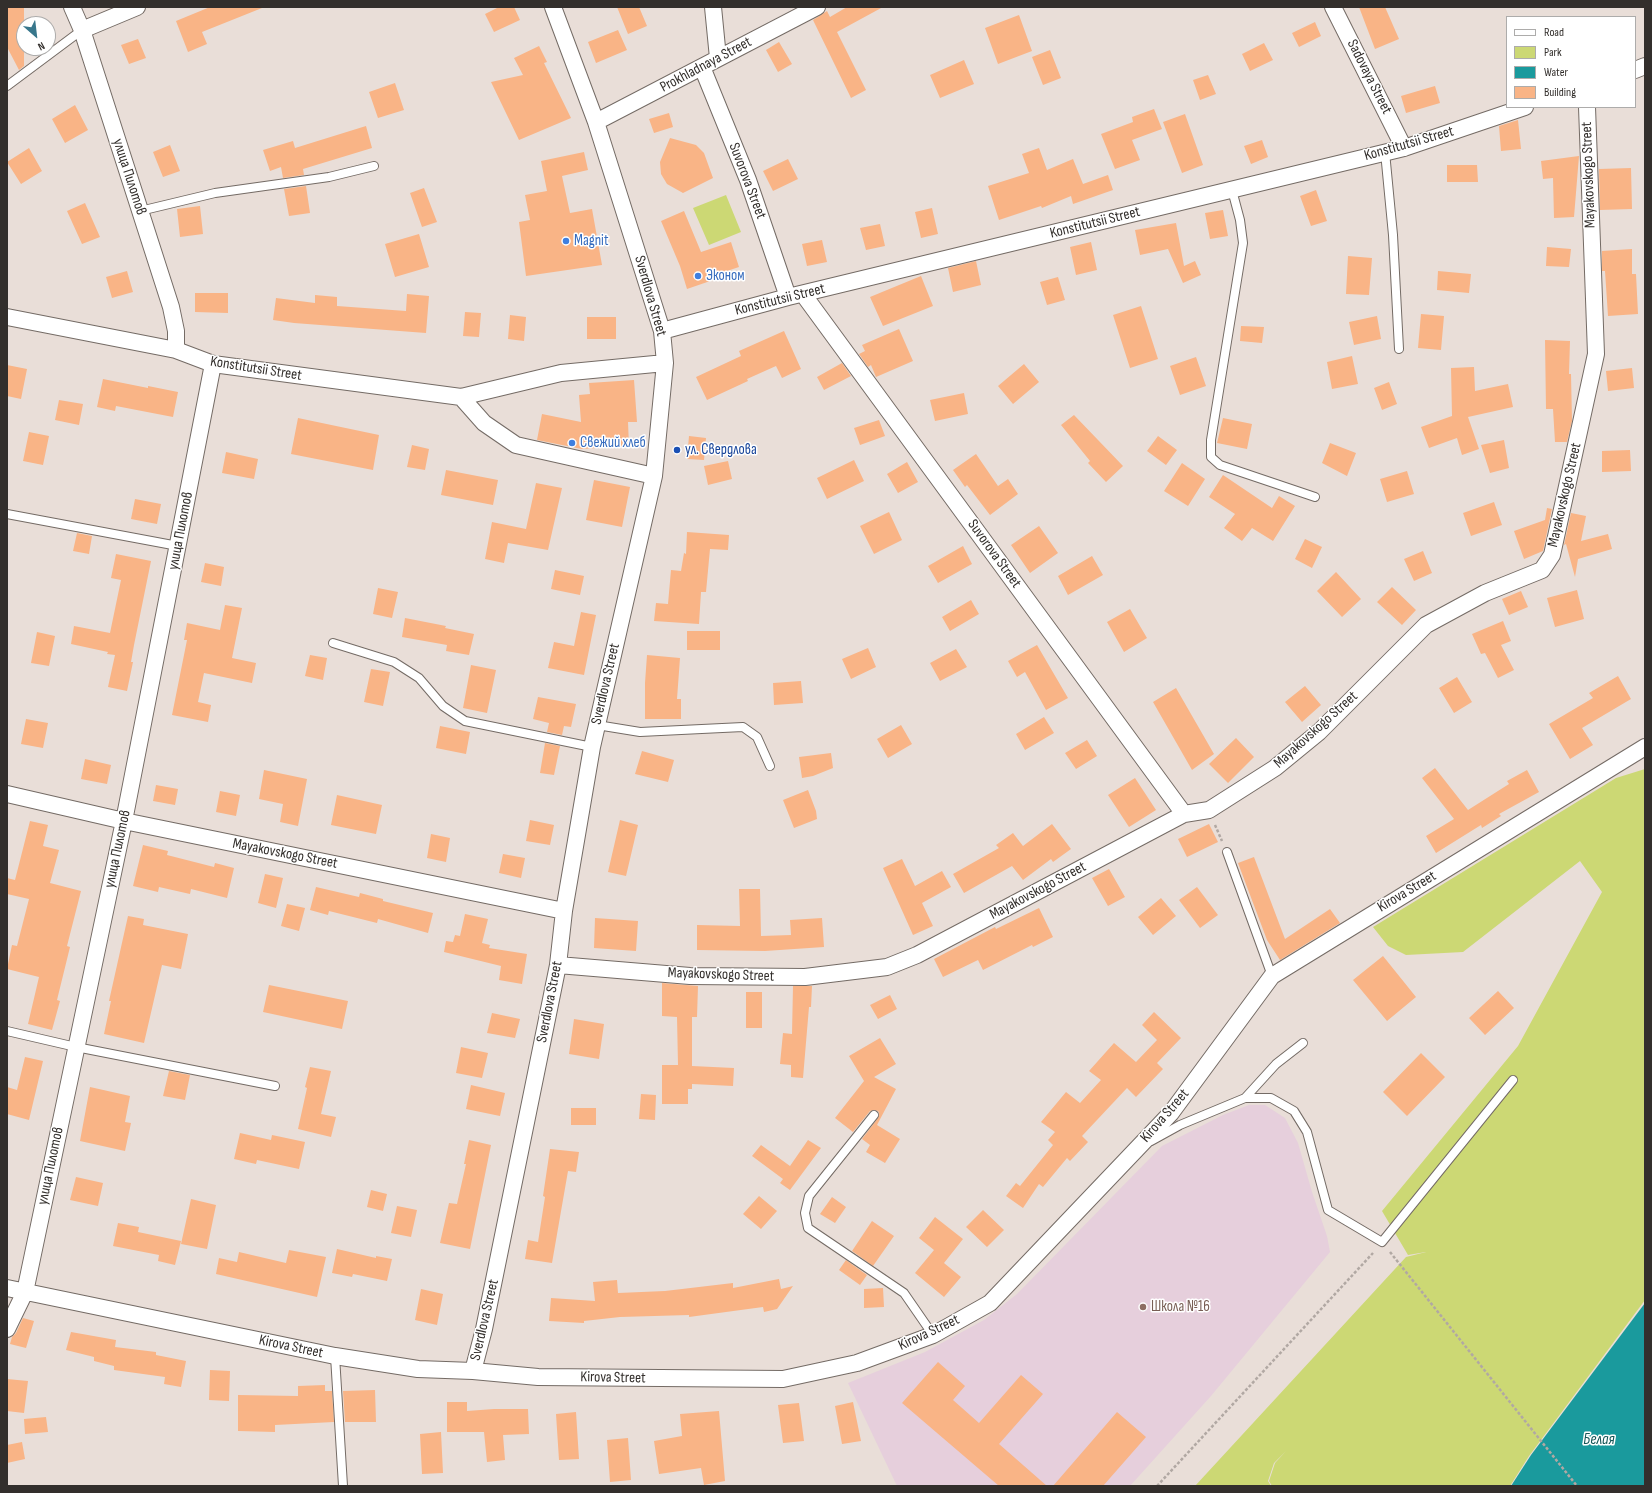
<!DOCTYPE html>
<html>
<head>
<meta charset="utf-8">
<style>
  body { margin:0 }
  #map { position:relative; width:1652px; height:1493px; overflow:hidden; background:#e9ded8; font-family:"Sofia Sans Condensed",sans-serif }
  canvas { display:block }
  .frame { position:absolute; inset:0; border:8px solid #332f2c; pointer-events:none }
  .legend { position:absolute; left:1506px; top:16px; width:130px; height:92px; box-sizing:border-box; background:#fff; border:1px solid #adacab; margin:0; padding:5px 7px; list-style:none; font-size:12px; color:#332f2c }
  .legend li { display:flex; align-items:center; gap:8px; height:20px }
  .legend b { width:20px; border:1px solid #adacab }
  .north { position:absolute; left:16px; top:16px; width:40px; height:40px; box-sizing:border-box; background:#fff; border:1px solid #adacab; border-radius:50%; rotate:152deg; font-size:11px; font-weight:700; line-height:16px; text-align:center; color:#332f2c }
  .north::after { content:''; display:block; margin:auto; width:14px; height:18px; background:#38778c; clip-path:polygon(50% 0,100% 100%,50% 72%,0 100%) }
</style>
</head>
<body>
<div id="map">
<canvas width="1652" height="1493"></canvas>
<div class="frame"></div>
<ul class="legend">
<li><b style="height:5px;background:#fff"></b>Road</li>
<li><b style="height:11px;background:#ccd874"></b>Park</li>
<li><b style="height:11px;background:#1a9a9d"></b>Water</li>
<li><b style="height:11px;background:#f9b486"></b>Building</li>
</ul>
<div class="north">N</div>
</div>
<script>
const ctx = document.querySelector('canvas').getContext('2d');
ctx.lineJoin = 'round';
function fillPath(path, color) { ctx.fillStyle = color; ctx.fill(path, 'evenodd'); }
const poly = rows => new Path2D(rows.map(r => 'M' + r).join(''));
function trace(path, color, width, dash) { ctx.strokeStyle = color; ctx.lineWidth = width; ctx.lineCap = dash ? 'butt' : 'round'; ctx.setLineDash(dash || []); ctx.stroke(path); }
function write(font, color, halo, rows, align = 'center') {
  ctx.font = font + ' "Sofia Sans Condensed",sans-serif'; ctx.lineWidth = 3; ctx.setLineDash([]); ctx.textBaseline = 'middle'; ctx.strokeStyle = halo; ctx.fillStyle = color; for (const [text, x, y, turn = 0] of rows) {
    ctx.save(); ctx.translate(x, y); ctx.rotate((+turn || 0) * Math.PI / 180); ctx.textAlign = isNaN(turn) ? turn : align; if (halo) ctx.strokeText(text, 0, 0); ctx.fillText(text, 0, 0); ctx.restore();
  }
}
fillPath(poly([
  [1249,1105,1265,1105,1285,1118,1298,1143,1312,1192,1327,1236,1330,1252,1211,1396,1130,1486,897,1486,848,1383,925,1352,984,1320,1017,1294,1162,1146,1223,1115]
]), '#e6cfdc');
fillPath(poly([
  [726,195,741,232,709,245,693,208],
  [1645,769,1645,1300,1529,1456,1510,1486,1272,1486,1269,1481,1275,1463,1286,1451,1274,1463,1268,1481,1271,1486,1195,1486,1406,1257,1426,1252,1408,1255,1382,1211,1518,1046,1602,892,1580,861,1463,952,1406,955,1388,946,1373,927,1616,778]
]), '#ccd874');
fillPath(poly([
  [1645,1303,1645,1486,1511,1486,1531,1455]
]), '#1a9a9d');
fillPath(poly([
  [7,7,24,7,24,66,19,70,7,47],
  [210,7,262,7,262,8,202,32,207,44,188,52,176,21],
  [499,7,514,7,520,20,494,32,485,14],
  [617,7,639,7,647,26,628,34],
  [847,7,883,7,837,32,866,90,851,98,813,20,827,11,830,17],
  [1359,7,1385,7,1399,39,1375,49],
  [1019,15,1032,51,998,64,985,28],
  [1315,22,1321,36,1299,47,1292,33],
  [618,30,627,50,596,63,588,42],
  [138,39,146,58,129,64,121,45],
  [779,42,792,64,778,72,766,50],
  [1264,43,1273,60,1250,71,1242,54],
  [539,46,547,62,544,63,571,118,519,140,491,82,523,75,514,58],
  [1050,50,1061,78,1043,85,1032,57],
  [964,60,974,84,940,98,930,75],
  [1208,75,1216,94,1200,100,1193,80],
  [395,83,404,110,378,118,369,92],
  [1435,86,1440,103,1406,113,1401,96],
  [75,105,88,130,65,143,52,119],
  [1154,109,1162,129,1132,140,1140,160,1115,169,1101,134,1133,122,1132,117],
  [669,113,673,127,654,133,649,119],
  [1185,114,1203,165,1182,173,1163,122],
  [1518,120,1521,149,1501,151,1499,126],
  [366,126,372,148,303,169,304,175,283,178,281,167,270,171,263,150,293,141,295,148],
  [670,138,696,145,704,153,713,178,683,193,667,184,661,174,660,162],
  [1262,140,1268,157,1251,164,1244,146],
  [170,145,180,171,163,177,153,152],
  [29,148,42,171,21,184,7,162],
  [1039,148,1047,170,1073,159,1083,184,1108,175,1113,190,1073,204,1071,196,1042,208,1041,206,999,220,988,186,1029,173,1022,154],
  [584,152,588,170,562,176,570,213,592,209,602,265,526,276,519,222,530,220,525,195,547,191,541,161],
  [1579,156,1574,217,1554,218,1553,178,1543,179,1541,161],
  [788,159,798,179,773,191,763,171],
  [1447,165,1477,165,1478,182,1447,182],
  [1631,168,1632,209,1600,210,1599,169],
  [306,186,310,213,289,216,284,189],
  [424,188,437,222,422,227,410,193],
  [1316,190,1327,221,1311,226,1300,196],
  [85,203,100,237,82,244,67,211],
  [200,206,203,234,180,237,177,209],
  [932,208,938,234,921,238,915,212],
  [1223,210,1228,236,1210,239,1205,213],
  [684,211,701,252,731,242,739,267,715,275,716,279,687,289,680,266,661,221],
  [1176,223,1184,266,1195,261,1201,275,1183,283,1168,249,1140,255,1135,230],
  [880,224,885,246,866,250,860,228],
  [419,234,429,267,395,277,385,244],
  [822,240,827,262,807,266,802,244],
  [1091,242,1097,270,1076,275,1070,247],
  [1547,247,1571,249,1569,267,1546,266],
  [1632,249,1632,274,1636,274,1638,314,1608,316,1605,271,1602,271,1602,251],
  [1348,256,1372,258,1369,295,1346,294],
  [976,261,981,285,953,292,948,268],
  [127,271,133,292,112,298,106,277],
  [1438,271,1471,274,1469,293,1437,290],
  [921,276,933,306,883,326,870,297],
  [1058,277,1065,300,1047,305,1040,282],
  [195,293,228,293,228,313,195,312],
  [407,294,429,296,426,333,294,323,273,320,276,298,315,303,315,295,337,297,337,306,406,311],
  [1141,306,1158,359,1130,368,1113,315],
  [465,312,481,313,479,337,463,336],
  [1421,314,1444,316,1441,350,1418,348],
  [510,315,526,317,524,341,508,339],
  [1377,316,1381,339,1354,345,1349,322],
  [587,317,616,317,616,339,587,339],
  [1241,326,1264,327,1262,343,1240,341],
  [899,329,913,361,876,377,871,365,868,367,859,354,865,351,862,345],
  [784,331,801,369,782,378,776,366,747,379,748,381,707,400,696,377,741,356,739,351],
  [1545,340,1570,341,1569,374,1571,374,1572,421,1567,442,1555,442,1553,409,1546,409],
  [1352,356,1358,384,1332,389,1327,362],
  [1196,357,1206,386,1180,395,1170,366],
  [842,363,851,376,824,390,817,377],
  [1024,364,1039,382,1013,404,998,386],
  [7,365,27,369,21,399,7,396],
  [1474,367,1475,391,1508,384,1513,407,1468,417,1479,449,1462,455,1457,438,1429,448,1421,427,1452,416,1451,368],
  [1632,368,1634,388,1608,391,1606,371],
  [103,379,148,388,148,386,178,392,173,417,116,406,115,411,97,407],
  [634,380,637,422,628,422,629,446,582,449,537,440,542,414,581,422,579,395,590,394,589,383],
  [1389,382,1397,404,1382,410,1374,388],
  [964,393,968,414,935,421,930,400],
  [59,400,83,404,79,425,55,420],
  [1074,415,1123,466,1106,482,1088,463,1090,461,1061,425],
  [298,418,379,435,373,470,291,454],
  [1223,418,1252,424,1247,449,1217,443],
  [879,420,885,436,860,445,854,428],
  [29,432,49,436,43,465,23,461],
  [689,436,706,438,704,460,687,459],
  [1158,436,1177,450,1166,465,1147,451],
  [1504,440,1509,468,1490,473,1481,445],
  [1330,443,1356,453,1347,476,1322,463],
  [412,445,429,449,425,470,407,467],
  [1630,450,1631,471,1602,472,1602,451],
  [226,452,258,459,254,479,222,473],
  [976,454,998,486,1008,479,1018,494,990,515,967,485,965,487,953,470],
  [854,460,864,481,827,499,817,478],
  [728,461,732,479,708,485,704,466],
  [907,462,918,482,898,493,887,474],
  [1182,463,1205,479,1188,506,1164,491],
  [446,470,498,480,493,505,441,495],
  [1407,471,1414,494,1387,502,1380,479],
  [1223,475,1272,508,1279,496,1295,506,1273,541,1252,528,1242,541,1224,528,1235,514,1209,497],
  [594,480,630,487,622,527,586,520],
  [536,483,562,488,548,550,508,543,504,563,485,559,492,522,526,529],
  [135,499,161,504,157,524,131,519],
  [1494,502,1502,525,1471,536,1463,513],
  [1547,508,1552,509,1543,551,1524,559,1514,531,1545,520],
  [889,512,902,540,874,554,860,526],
  [1571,513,1586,516,1581,541,1608,534,1612,549,1578,559,1575,577,1566,544,1564,545],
  [1039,526,1058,553,1030,573,1011,545],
  [687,532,729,535,728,550,710,549,706,592,701,592,699,624,654,621,656,603,668,604,671,570,681,571,684,553,686,554],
  [77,533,92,536,89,554,73,551],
  [1305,539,1322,547,1312,568,1295,559],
  [963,546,972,564,938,583,928,566],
  [1423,551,1432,573,1414,581,1404,559],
  [116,554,151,561,134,645,131,662,133,662,127,691,108,687,115,655,107,654,108,652,71,644,74,626,110,633,121,580,111,578],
  [1092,556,1103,575,1068,595,1058,576],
  [205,563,224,567,221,586,201,582],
  [555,570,584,576,580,595,551,589],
  [1336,572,1361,599,1342,617,1317,591],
  [1392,587,1416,610,1402,625,1377,602],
  [378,588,398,592,392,618,373,614],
  [1577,590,1584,619,1555,627,1547,598],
  [1521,591,1528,607,1509,615,1502,599],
  [971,600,979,614,950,631,942,617],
  [225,605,242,608,232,658,256,663,252,683,204,673,198,702,211,705,208,722,172,715,187,640,184,640,187,623,220,630],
  [1130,609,1147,638,1124,652,1107,622],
  [581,612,596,615,584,675,548,668,554,642,574,646],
  [405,618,446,626,445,628,474,634,469,655,446,651,447,645,402,637],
  [1503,621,1511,641,1501,645,1514,670,1498,678,1485,653,1481,654,1472,634],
  [687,631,720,631,720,650,687,650],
  [37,632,55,636,49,666,31,663],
  [1037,645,1068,698,1046,710,1025,672,1017,677,1008,661],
  [868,648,876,667,851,679,842,659],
  [956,649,967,667,940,681,930,663],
  [310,655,327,658,323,680,305,676],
  [647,655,680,658,677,699,681,699,681,719,645,719,645,683],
  [471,665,496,670,487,713,463,708],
  [371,669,390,672,383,706,364,702],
  [1618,676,1631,699,1582,728,1593,745,1570,759,1549,724,1593,698,1589,693],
  [1457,677,1472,702,1454,713,1439,688],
  [801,681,803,703,774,705,773,683],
  [1305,686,1321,705,1302,722,1285,702],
  [1176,688,1214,754,1192,770,1153,702],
  [538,697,576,704,571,727,564,726,562,735,547,732,549,723,533,719],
  [1044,717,1054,733,1025,750,1016,734],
  [26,719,48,723,43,748,21,744],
  [901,725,912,744,888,758,877,739],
  [440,726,470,732,466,754,436,748],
  [1236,738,1254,757,1228,783,1209,764],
  [1087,740,1097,756,1076,769,1065,753],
  [545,743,560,746,554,775,540,773],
  [642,751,674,760,668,782,635,774],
  [831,753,833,768,813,776,802,778,799,757],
  [85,759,111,765,107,784,81,779],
  [1435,768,1468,810,1509,784,1507,781,1527,770,1539,792,1499,814,1501,816,1482,828,1481,825,1436,853,1426,836,1454,819,1422,778],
  [264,770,307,779,298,826,280,822,283,804,259,799],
  [1135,778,1156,810,1129,827,1108,795],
  [156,785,178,789,175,805,153,801],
  [808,790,816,811,817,819,794,828,783,800],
  [220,791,240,795,236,816,216,812],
  [337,795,382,805,376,834,331,825],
  [530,820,554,825,550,845,526,841],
  [620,820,638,825,626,876,608,872],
  [30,821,48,825,43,846,59,850,50,883,81,891,67,946,70,947,57,1000,60,1001,52,1030,28,1024,39,977,7,969,12,945,17,946,29,899,7,894,7,878,15,880],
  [1052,824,1071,849,1053,862,1051,859,1023,880,1012,866,964,893,953,874,999,848,996,845,1013,833,1023,846],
  [1209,824,1218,842,1187,857,1178,839],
  [431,834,450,838,446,862,427,858],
  [143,845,168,851,167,855,214,867,215,863,234,868,227,898,191,889,190,894,159,887,158,892,133,886],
  [503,854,525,858,521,878,499,873],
  [1254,857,1285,939,1330,909,1340,923,1280,960,1267,940,1238,863],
  [902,859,915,886,942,871,951,887,922,903,933,926,913,935,883,868],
  [1109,869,1125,897,1108,906,1092,878],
  [265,874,283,878,276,908,258,903],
  [316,887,359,897,360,893,383,899,383,901,433,913,428,933,378,919,377,923,329,911,328,915,310,910],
  [1197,887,1218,915,1200,928,1179,900],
  [739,889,760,889,761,936,791,935,790,920,822,918,824,947,765,951,697,950,697,925,740,926],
  [1161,898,1176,916,1153,935,1138,917],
  [287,904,305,908,299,931,281,926],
  [1039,908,1053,937,1033,947,1032,945,983,970,978,960,943,977,934,959,995,927,996,929],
  [465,914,488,919,482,943,490,945,489,948,527,954,522,984,499,980,501,966,444,952,446,941,453,942,455,935,460,936],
  [128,916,144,919,143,925,188,934,181,969,162,965,144,1043,104,1034,111,1001,109,1001],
  [595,918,638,921,636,951,594,948],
  [1383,956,1416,997,1387,1021,1353,980],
  [662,983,698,986,697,1017,692,1017,692,1066,734,1068,733,1086,692,1084,692,1089,688,1089,688,1104,662,1104,662,1065,678,1065,677,1017,662,1016],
  [269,985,348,1001,342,1029,263,1012],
  [793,986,812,986,811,1007,809,1007,803,1078,791,1077,791,1065,780,1064,783,1033,792,1034],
  [1498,991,1514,1008,1485,1035,1469,1018],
  [746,992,762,992,762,1028,746,1028],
  [890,995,897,1009,878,1019,870,1005],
  [1154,1012,1181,1038,1157,1063,1163,1069,1136,1097,1127,1088,1082,1136,1088,1142,1070,1161,1067,1158,1043,1187,1039,1184,1023,1208,1006,1196,1016,1183,1020,1186,1053,1145,1048,1140,1055,1132,1041,1122,1066,1092,1080,1103,1101,1080,1089,1071,1114,1043,1136,1062,1157,1040,1142,1025],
  [492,1013,520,1019,515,1038,487,1033],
  [574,1019,604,1024,599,1059,569,1054],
  [880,1038,896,1064,874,1077,896,1089,877,1125,900,1139,885,1163,866,1152,870,1145,862,1139,878,1118,879,1113,878,1111,874,1110,870,1111,853,1132,835,1118,864,1081,849,1056],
  [461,1047,488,1053,482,1078,456,1073],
  [1421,1053,1445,1077,1407,1116,1383,1092],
  [25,1057,43,1061,29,1120,7,1114,7,1087,17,1090],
  [310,1067,331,1071,321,1114,336,1117,331,1137,298,1129,307,1088,305,1087],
  [169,1071,190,1075,185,1100,163,1096],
  [471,1085,505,1093,500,1116,466,1109],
  [90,1087,130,1096,125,1122,131,1123,125,1151,80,1141],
  [641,1094,656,1095,655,1120,639,1119],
  [571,1108,596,1108,596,1125,571,1125],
  [240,1133,271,1140,272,1135,305,1142,299,1169,257,1160,256,1164,234,1159],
  [469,1140,491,1145,470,1249,440,1243,449,1203,457,1204,466,1164,464,1164],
  [808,1140,821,1148,790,1190,780,1183,783,1179,752,1156,761,1145,790,1166],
  [550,1149,579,1152,576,1172,568,1171,552,1263,525,1259,528,1240,538,1242,545,1197,543,1196],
  [76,1177,103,1183,98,1206,70,1200],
  [371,1190,387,1194,383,1211,367,1207],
  [759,1196,777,1211,761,1229,743,1214],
  [832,1197,846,1207,835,1223,820,1214],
  [191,1199,216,1205,207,1249,181,1244],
  [397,1206,417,1210,411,1237,391,1233],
  [983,1210,1004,1230,987,1247,966,1227],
  [935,1217,963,1239,944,1263,961,1277,944,1297,915,1273,934,1250,919,1238],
  [872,1221,894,1236,873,1266,852,1251],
  [118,1223,139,1227,138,1232,181,1241,175,1265,158,1261,159,1255,113,1246],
  [337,1249,376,1258,376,1256,392,1259,387,1281,353,1274,352,1277,332,1273],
  [289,1250,326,1257,317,1297,216,1274,219,1258,237,1262,239,1252,286,1263],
  [846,1260,867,1275,860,1285,839,1270],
  [779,1279,781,1289,793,1286,777,1309,764,1312,763,1307,689,1317,689,1315,620,1317,584,1321,584,1323,549,1321,551,1298,595,1301,593,1282,617,1280,618,1293,665,1291,733,1283,733,1288],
  [883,1288,884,1307,864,1308,864,1289],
  [421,1289,443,1294,437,1325,415,1320],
  [23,1318,34,1321,26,1348,10,1344,12,1337,16,1333],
  [71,1332,116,1340,115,1347,156,1352,156,1355,186,1361,181,1387,164,1384,165,1377,114,1370,114,1366,94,1361,94,1357,66,1350],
  [938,1362,965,1386,953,1400,979,1423,1021,1375,1043,1394,999,1444,1047,1486,999,1486,902,1403],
  [210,1370,230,1371,229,1401,209,1400],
  [7,1379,28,1381,24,1413,7,1411],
  [325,1385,325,1391,332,1391,334,1422,275,1425,275,1432,238,1431,238,1395,298,1396,298,1386],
  [375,1390,376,1422,345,1422,343,1391],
  [447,1402,467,1402,467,1411,494,1409,528,1409,529,1434,503,1435,505,1460,487,1462,484,1432,447,1432],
  [853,1402,861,1441,842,1444,835,1406],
  [799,1403,804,1441,783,1443,778,1405],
  [719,1411,725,1481,704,1485,701,1468,659,1474,654,1441,682,1436,680,1414],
  [576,1412,579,1459,559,1460,556,1414],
  [1117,1412,1146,1437,1103,1486,1053,1486],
  [46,1417,48,1432,25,1434,24,1419],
  [441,1432,443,1473,422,1474,420,1434],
  [628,1438,631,1480,610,1482,607,1440],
  [22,1442,25,1459,7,1463,7,1445]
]), '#f9b486');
const lane = poly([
  [7,86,82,30],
  [1385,152,1393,235,1399,349],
  [1232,190,1240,220,1243,243,1211,440,1211,457,1220,465,1315,497],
  [140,211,215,193,329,177,374,166],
  [7,514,178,546],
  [333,643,394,662,419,678,443,706,465,721,592,747],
  [597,725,640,732,743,727,757,737,770,766],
  [1227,852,1272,976],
  [7,1031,76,1047,275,1086],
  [1245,1098,1276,1064,1303,1043],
  [874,1115,809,1196,805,1213,808,1228,904,1293,933,1335],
  [1151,1141,1180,1125,1245,1098,1271,1098,1294,1111,1307,1132,1328,1210,1382,1242,1513,1080],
  [335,1356,343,1486]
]);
const street = poly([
  [72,7,82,30,171,307,176,331,176,350],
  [713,7,718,58],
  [1333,7,1404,148],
  [82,30,137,7],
  [702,67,748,180,788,297],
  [1635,70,1645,66],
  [596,122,817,7],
  [803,294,1184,814],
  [7,317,176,350,213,364,461,397,561,373,665,363],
  [662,331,788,297,1404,148,1525,107],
  [461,397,484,423,516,445,654,476],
  [7,794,124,821,564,911],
  [558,965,690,976,805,977,887,967,917,955,1184,814,1209,810,1275,768,1319,732,1426,625,1485,593,1542,570,1552,555,1596,354,1587,107],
  [7,1288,335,1356,418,1369,473,1371,538,1377,783,1379,857,1363,933,1335,990,1303,1171,1113,1272,976,1645,747],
  [7,1329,25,1292,124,821,213,364],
  [473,1371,484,1329,558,965,564,911,592,747,654,476,665,363,662,331,596,122,553,7]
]);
trace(lane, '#746b65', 10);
trace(street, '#746b65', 18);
trace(poly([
  [1215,825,1222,841],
  [1390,1252,1577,1486],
  [1157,1486,1373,1253]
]), '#b1a8a3', 2.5, [3, 2]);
trace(lane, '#fff', 8);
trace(street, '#fff', 16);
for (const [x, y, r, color] of [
  [566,241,4,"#3f7fe0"],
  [698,276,4,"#3f7fe0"],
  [572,443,4,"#3f7fe0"],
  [677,450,4,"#1a4fb4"],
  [1143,1307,4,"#8d6e63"]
]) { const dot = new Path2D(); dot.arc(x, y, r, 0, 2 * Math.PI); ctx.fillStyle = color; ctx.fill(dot); trace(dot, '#fff', 1.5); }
write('15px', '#332f2c', '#fff', [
  ["Prokhladnaya Street",706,65,-28],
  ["Sadovaya Street",1369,77,63],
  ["Konstitutsii Street",1409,144,-16],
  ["Mayakovskogo Street",1589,175,-92],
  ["улица Пилотов",129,177,72],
  ["Suvorova Street",747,181,69],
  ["Konstitutsii Street",1095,223,-14],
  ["Sverdlova Street",650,296,74],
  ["Konstitutsii Street",780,300,-14],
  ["Konstitutsii Street",256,369,9],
  ["Mayakovskogo Street",1565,495,-77],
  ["улица Пилотов",181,531,-79],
  ["Suvorova Street",994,554,54],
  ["Sverdlova Street",606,684,-77],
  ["Mayakovskogo Street",1316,730,-42],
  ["улица Пилотов",118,849,-78],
  ["Mayakovskogo Street",285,854,11],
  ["Mayakovskogo Street",1038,891,-28],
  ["Kirova Street",1407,892,-31],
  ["Mayakovskogo Street",721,975,2],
  ["Sverdlova Street",550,1002,-79],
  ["Kirova Street",1165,1116,-49],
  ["улица Пилотов",51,1166,-78],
  ["Sverdlova Street",485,1320,-77],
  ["Kirova Street",929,1333,-25],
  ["Kirova Street",291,1347,12],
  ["Kirova Street",613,1378,1]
]);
write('15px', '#366cbe', '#fff', [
  ["Magnit",574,241],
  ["Эконом",706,276],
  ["Свежий хлеб",580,443]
], 'left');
write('15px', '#164399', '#fff', [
  ["ул. Свердлова",685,450]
], 'left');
write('15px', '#785e54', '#fff', [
  ["Школа №16",1151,1307]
], 'left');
write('italic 16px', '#145657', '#fff', [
  ["Белая",1599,1440]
]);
</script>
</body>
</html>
